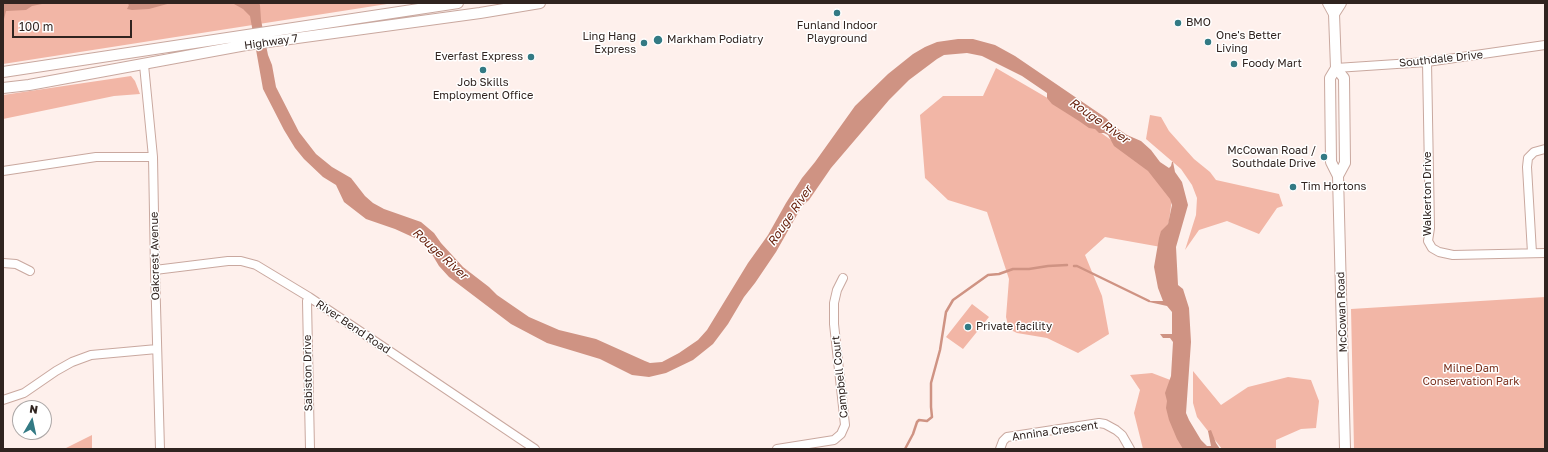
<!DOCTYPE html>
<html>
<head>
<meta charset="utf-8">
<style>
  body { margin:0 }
  #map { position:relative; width:1548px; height:452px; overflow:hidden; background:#fef0ec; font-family:"Golos Text",sans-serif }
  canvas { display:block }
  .frame { position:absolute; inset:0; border:4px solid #302420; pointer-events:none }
  .north { position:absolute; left:12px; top:400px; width:40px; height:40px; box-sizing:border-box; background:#fff; border:1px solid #aca7a6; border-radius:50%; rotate:9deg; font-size:11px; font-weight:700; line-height:16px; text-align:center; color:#302420 }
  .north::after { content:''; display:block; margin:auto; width:14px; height:18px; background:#337a84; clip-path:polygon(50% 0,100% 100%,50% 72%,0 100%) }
  .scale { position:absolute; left:12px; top:20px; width:120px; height:18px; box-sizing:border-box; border:2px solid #302420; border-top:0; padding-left:5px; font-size:12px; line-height:14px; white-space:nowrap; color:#302420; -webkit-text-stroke:3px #fff; paint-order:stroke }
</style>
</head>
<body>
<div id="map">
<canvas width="1548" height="452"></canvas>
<div class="frame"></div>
<div class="north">N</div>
<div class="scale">100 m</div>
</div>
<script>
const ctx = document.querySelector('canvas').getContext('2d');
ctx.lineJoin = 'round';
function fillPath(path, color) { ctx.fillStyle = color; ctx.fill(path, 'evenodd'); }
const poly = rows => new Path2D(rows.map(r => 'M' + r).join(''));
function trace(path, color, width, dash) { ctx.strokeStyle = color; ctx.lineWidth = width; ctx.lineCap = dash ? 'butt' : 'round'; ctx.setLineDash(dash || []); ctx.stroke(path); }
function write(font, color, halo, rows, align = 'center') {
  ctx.font = font + ' "Golos Text",sans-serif'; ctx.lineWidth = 3; ctx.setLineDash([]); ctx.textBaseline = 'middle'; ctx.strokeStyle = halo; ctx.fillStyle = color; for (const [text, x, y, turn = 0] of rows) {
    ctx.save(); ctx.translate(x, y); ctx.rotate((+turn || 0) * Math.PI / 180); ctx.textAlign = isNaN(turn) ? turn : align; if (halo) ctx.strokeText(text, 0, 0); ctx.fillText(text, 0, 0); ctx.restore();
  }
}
fillPath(poly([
  [3,3,387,3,387,4,3,64],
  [996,68,1075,114,1111,140,1173,191,1169,221,1161,247,1105,237,1085,255,1102,296,1109,334,1078,353,1047,338,1017,333,1009,329,1006,317,1009,279,987,212,948,200,925,178,920,115,943,96,983,96],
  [131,76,135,81,140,94,114,96,3,119,3,95],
  [1150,115,1161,117,1169,131,1194,159,1210,172,1216,180,1279,194,1283,206,1277,208,1259,234,1227,221,1199,230,1185,250,1196,215,1197,198,1192,185,1181,169,1146,139],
  [1545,297,1545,449,1354,449,1351,309],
  [972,304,989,317,963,349,946,337],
  [1193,371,1221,405,1248,387,1288,377,1311,380,1319,401,1316,428,1301,429,1276,440,1276,449,1222,449,1197,417,1193,403],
  [1152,373,1173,381,1194,449,1143,449,1134,413,1140,390,1130,375],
  [92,435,92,449,64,449]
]), '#f2b6a6');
fillPath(poly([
  [3,3,47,3,32,6,26,10,6,11,3,23],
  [127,3,171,3,149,9,132,10,127,9,129,5],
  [234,3,259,3,260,5,261,20,268,55,272,65,276,87,299,132,316,154,332,167,351,178,365,196,373,203,384,209,421,222,434,233,441,243,463,267,489,287,497,295,529,317,559,330,596,339,645,361,650,363,662,362,679,353,698,340,707,330,748,263,768,235,786,203,802,178,815,162,855,106,888,74,913,54,925,47,937,42,958,39,973,39,995,45,1015,56,1106,118,1114,126,1127,135,1141,141,1151,150,1160,162,1169,168,1171,166,1172,162,1173,162,1175,172,1182,182,1188,205,1176,247,1178,285,1183,289,1189,308,1191,342,1186,413,1189,420,1201,440,1207,446,1211,446,1208,431,1211,430,1216,443,1220,449,1183,449,1177,439,1169,420,1166,408,1167,401,1165,393,1171,376,1173,342,1170,338,1163,338,1160,334,1172,334,1172,312,1167,306,1149,302,1149,301,1163,301,1158,288,1154,267,1159,238,1161,231,1168,224,1172,205,1170,199,1148,171,1114,146,1108,135,1104,133,1099,133,1095,129,1089,128,1079,121,1052,104,1047,98,1047,93,1022,76,982,56,967,53,944,55,937,59,909,80,889,100,831,168,809,200,802,206,776,252,755,283,744,297,728,324,713,344,693,360,666,373,649,377,632,375,600,359,547,343,511,324,449,277,439,266,430,251,417,239,395,229,366,219,344,202,336,185,323,177,304,159,295,148,284,130,263,89,250,16,243,9,234,4]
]), '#cf9383');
trace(poly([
  [1074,266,1077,266,1149,301],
  [905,449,913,434,917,422,919,420,927,421,932,417,931,407,931,383,940,350,946,312,953,300,988,275,999,274,1013,269,1029,269,1048,266,1067,265]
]), '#cf9383', 2.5);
const minor = poly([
  [1427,62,1430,228,1428,241,1432,248,1439,252,1453,255,1545,253],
  [144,65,153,157,155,270,160,449],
  [1336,68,1427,62,1545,45],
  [3,171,96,157,153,157],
  [1532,253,1527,167,1528,158,1534,152,1545,149],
  [3,263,16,264,30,271],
  [155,270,228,261,241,261,256,265,309,297,535,449],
  [309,297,307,301,310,449],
  [3,400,24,393,56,371,72,362,91,355,157,349],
  [777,449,834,440,841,434,845,425,834,324,834,303,837,290,843,278],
  [1000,449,1003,441,1007,437,1099,423,1105,424,1116,430,1122,435,1130,449]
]);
const major = poly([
  [1328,3,1334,14,1336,68,1330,78,1331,162,1338,176,1345,449],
  [1334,14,1341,3],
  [1336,68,1344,78,1345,163,1338,176],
  [3,72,458,3],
  [3,88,29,85,246,45,480,13,540,3]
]);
trace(minor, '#c9a89f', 10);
trace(major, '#c9a89f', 12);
trace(minor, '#fff', 8);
trace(major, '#fff', 10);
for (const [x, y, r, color] of [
  [837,13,4,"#337a84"],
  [1178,23,4,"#337a84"],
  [658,40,5,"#337a84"],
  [1208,42,4,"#337a84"],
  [644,43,4,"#337a84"],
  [531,57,4,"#337a84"],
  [1234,64,4,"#337a84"],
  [483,70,4,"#337a84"],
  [1324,157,4,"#337a84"],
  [1293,187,4,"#337a84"],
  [968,327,4,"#337a84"]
]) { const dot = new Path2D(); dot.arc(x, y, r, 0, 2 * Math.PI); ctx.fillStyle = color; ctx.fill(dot); trace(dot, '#fff', 1.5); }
write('11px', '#302420', '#fff', [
  ["BMO",1186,23],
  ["Funland Indoor",837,26,"center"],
  ["Playground",837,39,"center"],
  ["One's Better",1216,36],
  ["Living",1216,49],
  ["Ling Hang",636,37,"right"],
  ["Express",636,50,"right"],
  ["Markham Podiatry",667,40],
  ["Everfast Express",523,57,"right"],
  ["Foody Mart",1242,64],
  ["Job Skills",483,83,"center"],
  ["Employment Office",483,96,"center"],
  ["McCowan Road /",1316,151,"right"],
  ["Southdale Drive",1316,164,"right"],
  ["Tim Hortons",1301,187],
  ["Private facility",976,327]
], 'left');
write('11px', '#302420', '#fff', [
  ["Highway 7",271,42,-8],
  ["Southdale Drive",1441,59,-6],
  ["Walkerton Drive",1428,194,-90],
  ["Oakcrest Avenue",155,256,-91],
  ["McCowan Road",1342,312,-92],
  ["River Bend Road",353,327,34],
  ["Sabiston Drive",308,373,-91],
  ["Campbell Court",840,377,-96],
  ["Annina Crescent",1055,431,-8]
]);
write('11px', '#7a311e', '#fff', [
  ["Milne Dam",1471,369],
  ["Conservation Park",1471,382]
]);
write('italic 12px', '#68210d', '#fff', [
  ["Rouge River",1099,121,35],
  ["Rouge River",790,216,-56],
  ["Rouge River",440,254,42]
]);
</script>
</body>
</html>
